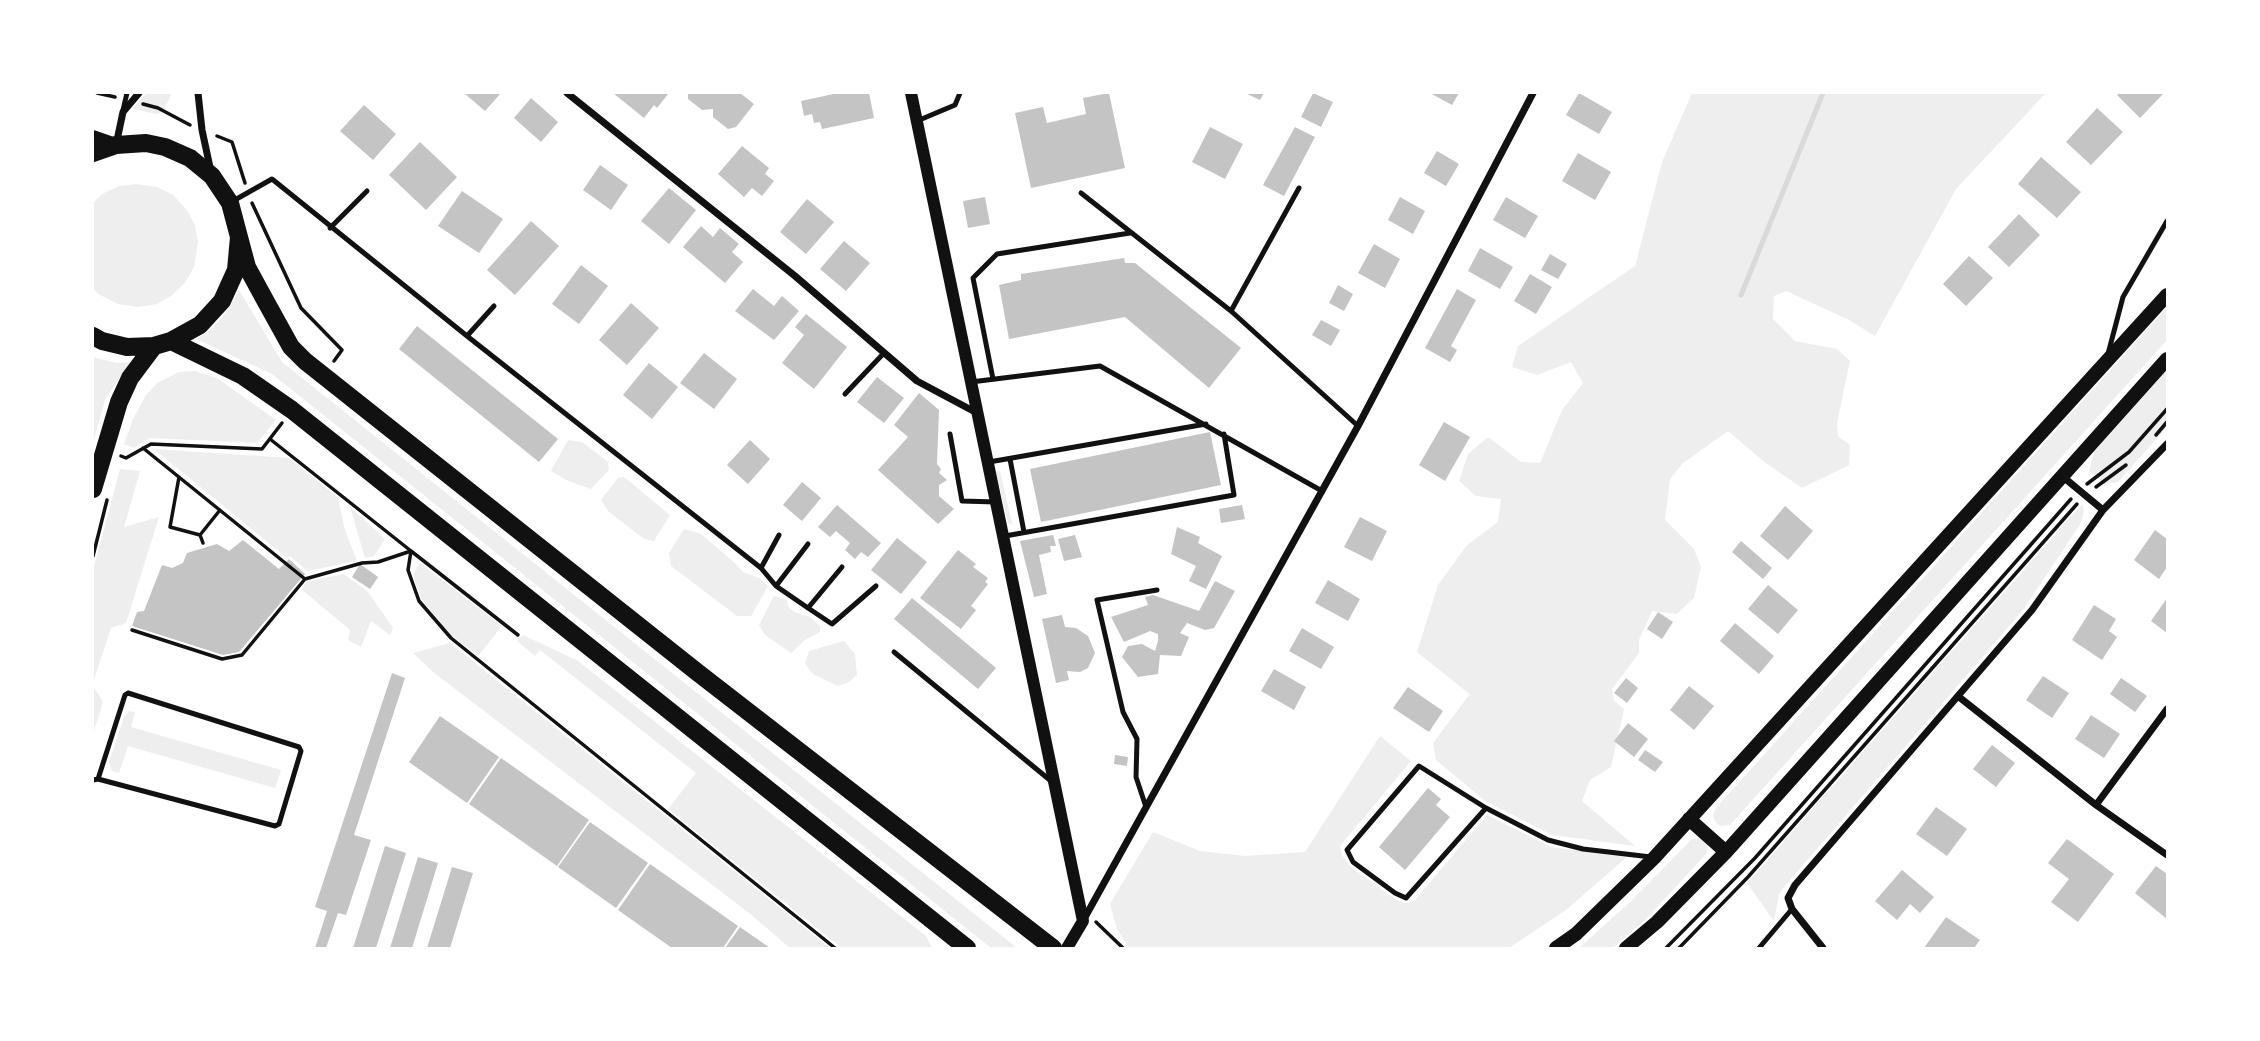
<!DOCTYPE html>
<html>
<head>
<meta charset="utf-8">
<style>
  body { margin:0 }
  #map { position:relative; width:2260px; height:1041px; overflow:hidden; background:#fff; font-family:"Nunito Sans",sans-serif }
  canvas { display:block }
  .frame { position:absolute; inset:0; border:94px solid #fff; pointer-events:none }
</style>
</head>
<body>
<div id="map">
<canvas width="2260" height="1041"></canvas>
<div class="frame"></div>
</div>
<script>
const ctx = document.querySelector('canvas').getContext('2d');
ctx.lineJoin = 'round';
function fillPath(path, color) { ctx.fillStyle = color; ctx.fill(path, 'evenodd'); }
const poly = rows => new Path2D(rows.map(r => 'M' + r).join(''));
function trace(path, color, width, dash) { ctx.strokeStyle = color; ctx.lineWidth = width; ctx.lineCap = dash ? 'butt' : 'round'; ctx.setLineDash(dash || []); ctx.stroke(path); }
fillPath(poly([
  [147,93,172,93,163,112,157,114,132,109],
  [1692,93,2046,93,1956,189,1875,336,1849,320,1786,291,1774,296,1773,319,1795,341,1837,349,1850,361,1837,423,1838,436,1850,445,1849,465,1802,488,1763,461,1728,431,1683,463,1670,479,1665,520,1694,549,1701,567,1694,598,1677,614,1652,611,1639,640,1639,653,1612,689,1614,701,1624,709,1611,767,1590,780,1582,801,1635,846,1552,835,1485,801,1436,760,1433,743,1469,695,1472,696,1417,652,1438,585,1467,545,1498,522,1501,499,1476,496,1459,481,1468,454,1488,437,1521,462,1540,463,1562,410,1583,383,1571,362,1537,375,1512,367,1518,346,1635,266,1662,162],
  [136,184,157,187,173,195,187,210,195,225,198,242,194,267,185,283,171,296,157,304,138,307,118,304,98,294,93,288,93,203,102,194,119,186],
  [239,290,282,362,1017,948,991,948,272,374,196,339,212,329,229,308],
  [2167,307,2167,340,1730,825,1720,826,1716,823,1713,815,1716,808],
  [93,357,116,363,130,362,105,400,93,442],
  [2167,370,2167,427,2118,482,2104,484,2089,471,2094,452],
  [195,371,217,378,276,420,257,443,150,438,134,448,124,444,133,419,146,395,157,383,179,372],
  [568,440,582,442,608,462,609,470,591,489,568,481,551,471],
  [154,449,290,458,338,498,345,530,357,561,307,571,290,556,287,558],
  [120,469,140,471,124,527,159,517,126,623,111,628,93,682,93,570],
  [1000,471,1012,523,1011,524,1008,523,996,472],
  [624,477,670,515,654,541,644,539,608,511,601,500,618,478],
  [2082,504,2084,510,2081,523,2023,610,1784,887,1779,894,1774,921,1747,883],
  [350,507,385,539,374,556,365,558],
  [684,529,701,534,735,563,743,572,759,578,768,586,751,616,737,616,671,566,669,553],
  [420,563,502,626,478,656,451,635,422,600,413,575],
  [344,574,368,592,393,628,390,635,371,621,361,647,348,640,350,630,301,589,307,581],
  [774,596,787,600,788,606,794,612,810,617,820,626,820,632,805,640,791,653,765,635,759,625],
  [523,635,578,661,926,936,932,948,842,948,668,809,696,773,540,650,535,656,517,641],
  [844,641,855,654,857,675,849,682,838,686,813,674,805,664,809,651],
  [450,643,830,948,790,948,749,913,433,672,413,653],
  [93,686,103,702,93,734],
  [129,711,135,712,131,727,281,770,275,788,128,746,119,773,112,771,109,762,124,717],
  [1380,736,1411,761,1340,846,1342,855,1350,866,1396,900,1405,903,1414,901,1487,815,1551,847,1627,857,1566,910,1509,948,1129,948,1117,929,1110,904,1153,832,1200,851,1245,856,1305,852],
  [1700,838,1708,845,1707,853,1644,921,1613,948,1579,948,1628,904,1692,839]
]), '#eee');
trace(poly([
  [1741,295,1823,93]
]), '#d9d9d9', 5);
fillPath(poly([
  [464,93,501,93,485,111],
  [613,93,669,93,657,108,654,105,644,118],
  [688,93,740,93,754,104,736,127,728,129,713,117,713,109,702,110,688,99],
  [838,93,869,93,874,118,822,129,820,122,814,123,812,114,804,116,801,101],
  [1109,93,1125,168,1031,188,1015,113,1043,107,1047,123,1086,114,1083,98],
  [1245,93,1264,93,1260,100],
  [1313,93,1333,102,1321,127,1301,117],
  [1430,93,1459,93,1452,105],
  [1579,93,1612,112,1599,134,1566,115],
  [2120,93,2164,93,2140,118,2117,95],
  [531,98,558,122,541,142,514,118],
  [364,105,396,134,373,160,340,131],
  [2097,108,2123,132,2091,165,2066,142],
  [1210,127,1243,144,1225,179,1192,162],
  [1295,127,1315,137,1284,196,1263,185],
  [420,142,457,177,426,210,389,175],
  [742,146,769,168,765,174,774,181,762,196,752,188,744,197,718,174],
  [1437,151,1459,164,1446,186,1424,173],
  [1578,153,1611,172,1595,200,1562,181],
  [2041,157,2081,192,2057,218,2018,184],
  [600,165,628,185,611,210,583,190],
  [669,188,696,210,669,244,641,221],
  [462,191,503,219,479,253,438,226],
  [985,197,990,224,968,228,963,201],
  [1400,197,1425,211,1413,234,1388,220],
  [1506,197,1538,216,1525,238,1493,220],
  [807,199,834,222,806,254,780,232],
  [2019,214,2040,235,2009,267,1988,247],
  [531,221,559,246,515,295,487,270],
  [701,226,713,237,720,228,739,244,732,252,743,262,725,283,683,247],
  [844,241,870,263,846,291,820,269],
  [1374,244,1400,259,1385,288,1358,273],
  [1480,248,1513,267,1500,289,1468,271],
  [1550,254,1567,264,1558,279,1541,270],
  [1969,256,1993,278,1966,306,1943,284],
  [1124,258,1125,263,1135,263,1241,348,1209,388,1125,317,1009,339,999,285,1021,280,1021,274],
  [581,265,608,286,579,324,552,304],
  [1530,274,1552,287,1536,314,1514,301],
  [1338,285,1353,294,1344,311,1329,303],
  [753,289,774,306,782,296,799,311,774,340,735,311],
  [1457,289,1476,300,1451,346,1457,350,1450,362,1425,348],
  [631,303,659,328,627,365,599,340],
  [806,314,847,347,814,389,782,363,804,335,795,327],
  [1321,320,1340,330,1331,346,1312,335],
  [417,326,558,439,539,462,399,349],
  [704,353,737,379,714,409,680,383],
  [649,363,678,387,652,419,623,395],
  [877,377,904,398,884,423,857,402],
  [919,393,939,410,937,464,941,469,939,473,947,480,939,485,939,496,954,509,938,524,878,470,908,437,894,425],
  [1444,422,1470,437,1445,481,1419,465],
  [1210,432,1221,485,1041,522,1030,469],
  [750,440,770,459,748,484,727,465],
  [802,482,821,498,802,521,783,505],
  [837,505,881,543,868,557,861,552,855,559,845,550,850,543,836,531,830,537,818,527],
  [1242,505,1245,519,1221,523,1219,509],
  [1785,506,1813,531,1788,560,1760,536],
  [1360,517,1387,531,1372,561,1344,547],
  [1177,527,1200,537,1198,543,1222,556,1206,589,1189,581,1196,566,1171,554],
  [2155,530,2167,539,2167,567,2159,579,2134,560],
  [1053,535,1056,546,1050,546,1051,552,1039,555,1047,594,1034,597,1020,541],
  [1075,535,1082,557,1064,561,1058,539],
  [897,538,927,562,901,594,871,570],
  [243,540,279,569,289,559,305,574,239,652,223,655,132,626,137,612,144,611,162,565,172,568,183,563,187,553,217,544,229,551],
  [1741,541,1772,568,1763,579,1732,552],
  [958,550,976,564,973,567,988,578,985,582,988,584,971,606,976,610,961,629,920,598],
  [360,564,378,577,370,589,352,577],
  [1328,580,1360,599,1348,621,1315,603],
  [1215,581,1235,591,1214,628,1205,630,1187,623,1180,633,1189,637,1181,656,1160,655,1158,674,1138,677,1122,657,1128,646,1142,644,1155,651,1158,641,1158,634,1150,631,1124,642,1111,617,1148,605,1145,597,1153,595,1199,611],
  [1768,585,1798,610,1778,634,1748,609],
  [912,598,996,668,978,689,894,619],
  [2167,598,2167,633,2151,621],
  [2094,605,2116,619,2109,631,2117,637,2102,660,2072,640],
  [1658,612,1673,622,1662,639,1647,629],
  [1062,615,1065,627,1076,628,1088,636,1095,653,1088,668,1080,672,1067,671,1069,680,1056,683,1042,619],
  [1735,623,1774,656,1759,674,1720,641],
  [1302,628,1334,647,1321,669,1289,651],
  [1274,669,1306,687,1294,710,1261,691],
  [392,673,405,678,354,835,371,840,346,915,338,913,326,948,315,948,327,911,315,907],
  [2043,676,2069,693,2052,718,2026,700],
  [1626,678,1638,688,1627,703,1614,693],
  [2121,678,2147,696,2135,712,2110,694],
  [1689,686,1714,706,1694,730,1670,710],
  [1408,687,1443,711,1429,732,1393,708],
  [2091,715,2120,734,2104,758,2075,739],
  [440,716,499,757,467,803,409,762],
  [1628,723,1648,739,1634,757,1614,741],
  [1992,745,2015,763,1996,787,1973,769],
  [1645,750,1663,762,1655,772,1638,760],
  [1115,755,1128,757,1127,766,1114,764],
  [501,758,589,820,557,866,469,804],
  [1428,788,1441,799,1436,805,1450,817,1405,870,1379,847],
  [1936,807,1967,829,1947,856,1916,834],
  [590,822,648,863,616,908,558,867],
  [2067,839,2114,874,2078,922,2051,902,2069,879,2048,863],
  [385,846,406,853,376,948,353,948],
  [418,857,438,863,412,948,390,948],
  [650,864,738,926,723,948,672,948,618,910],
  [2156,866,2167,874,2167,919,2135,893],
  [452,867,473,873,450,948,427,948],
  [1902,870,1934,897,1920,913,1910,904,1897,920,1875,901],
  [1946,917,1980,940,1974,948,1924,948],
  [740,927,770,948,725,948]
]), '#c4c4c4');
trace(poly([
  [97,93,115,97],
  [143,104,158,108,190,125],
  [217,136,232,142,245,183],
  [252,203,301,308,342,350,334,361],
  [2156,435,2167,422],
  [270,439,411,551,408,570,419,601,451,638,835,948],
  [143,448,305,579,362,563,378,562,411,551,518,635],
  [121,456,126,458,151,444,262,449,282,423],
  [179,477,170,527,200,535,220,510],
  [2087,484,2129,452,2167,409],
  [2096,487,2126,465],
  [200,535,203,543],
  [93,556,107,500],
  [132,630,222,659,242,655,305,579],
  [1096,922,1123,948],
  [1666,948,1755,858,2071,499],
  [1679,948,1748,877,2077,504]
]), '#111', 3.5);
trace(poly([
  [123,110,127,93],
  [917,121,955,105,960,93],
  [1081,193,1231,311,1358,426],
  [233,201,272,179,467,336,494,306],
  [330,228,367,191],
  [1231,311,1299,188],
  [467,336,761,568],
  [2108,354,2123,297,2167,221],
  [993,379,973,278,997,254,1130,233],
  [971,382,1100,366,1322,491],
  [845,394,884,353],
  [950,434,962,501,996,502],
  [1010,459,1024,532],
  [989,462,1206,424],
  [779,535,761,568,776,586,808,608,842,567],
  [1005,536,1234,495,1224,434],
  [776,586,808,544],
  [808,608,832,624,876,586],
  [894,652,1051,781],
  [93,780,98,779,275,826,279,824,301,751,299,747,128,693,125,695,98,779],
  [1146,807,1136,777,1137,739,1123,712,1097,600,1157,590],
  [1486,808,1406,898,1395,893,1353,862,1347,850,1419,766,1486,808,1548,840,1583,849,1651,857],
  [1759,948,1792,909]
]), '#111', 5);
trace(poly([
  [198,93,202,130,211,172],
  [567,93,795,276,917,381,977,413],
  [116,145,123,112,139,93],
  [2062,476,2103,510],
  [1959,697,2096,805,2167,855],
  [2096,805,2167,709],
  [1084,919,1358,426,1533,93],
  [1823,948,1792,909,1788,898,1795,885,2032,610,2103,510,2167,444]
]), '#111', 7);
trace(poly([
  [911,93,1083,921,1067,948]
]), '#111', 12);
trace(poly([
  [93,137,116,145],
  [1689,819,1726,852],
  [1556,948,1576,934,1654,858,2167,295],
  [1626,948,1657,922,1726,852,2167,359]
]), '#111', 14);
trace(poly([
  [93,153,116,145,146,143,165,147,190,158,212,176,230,203,239,237,236,270,222,301,200,325,171,341,154,346,127,347,102,341,93,336],
  [239,237,247,267,265,300,291,347,305,361,697,672,1053,948],
  [171,341,243,376,292,410,967,948],
  [93,489,119,402,130,378,154,346]
]), '#111', 18);
</script>
</body>
</html>
